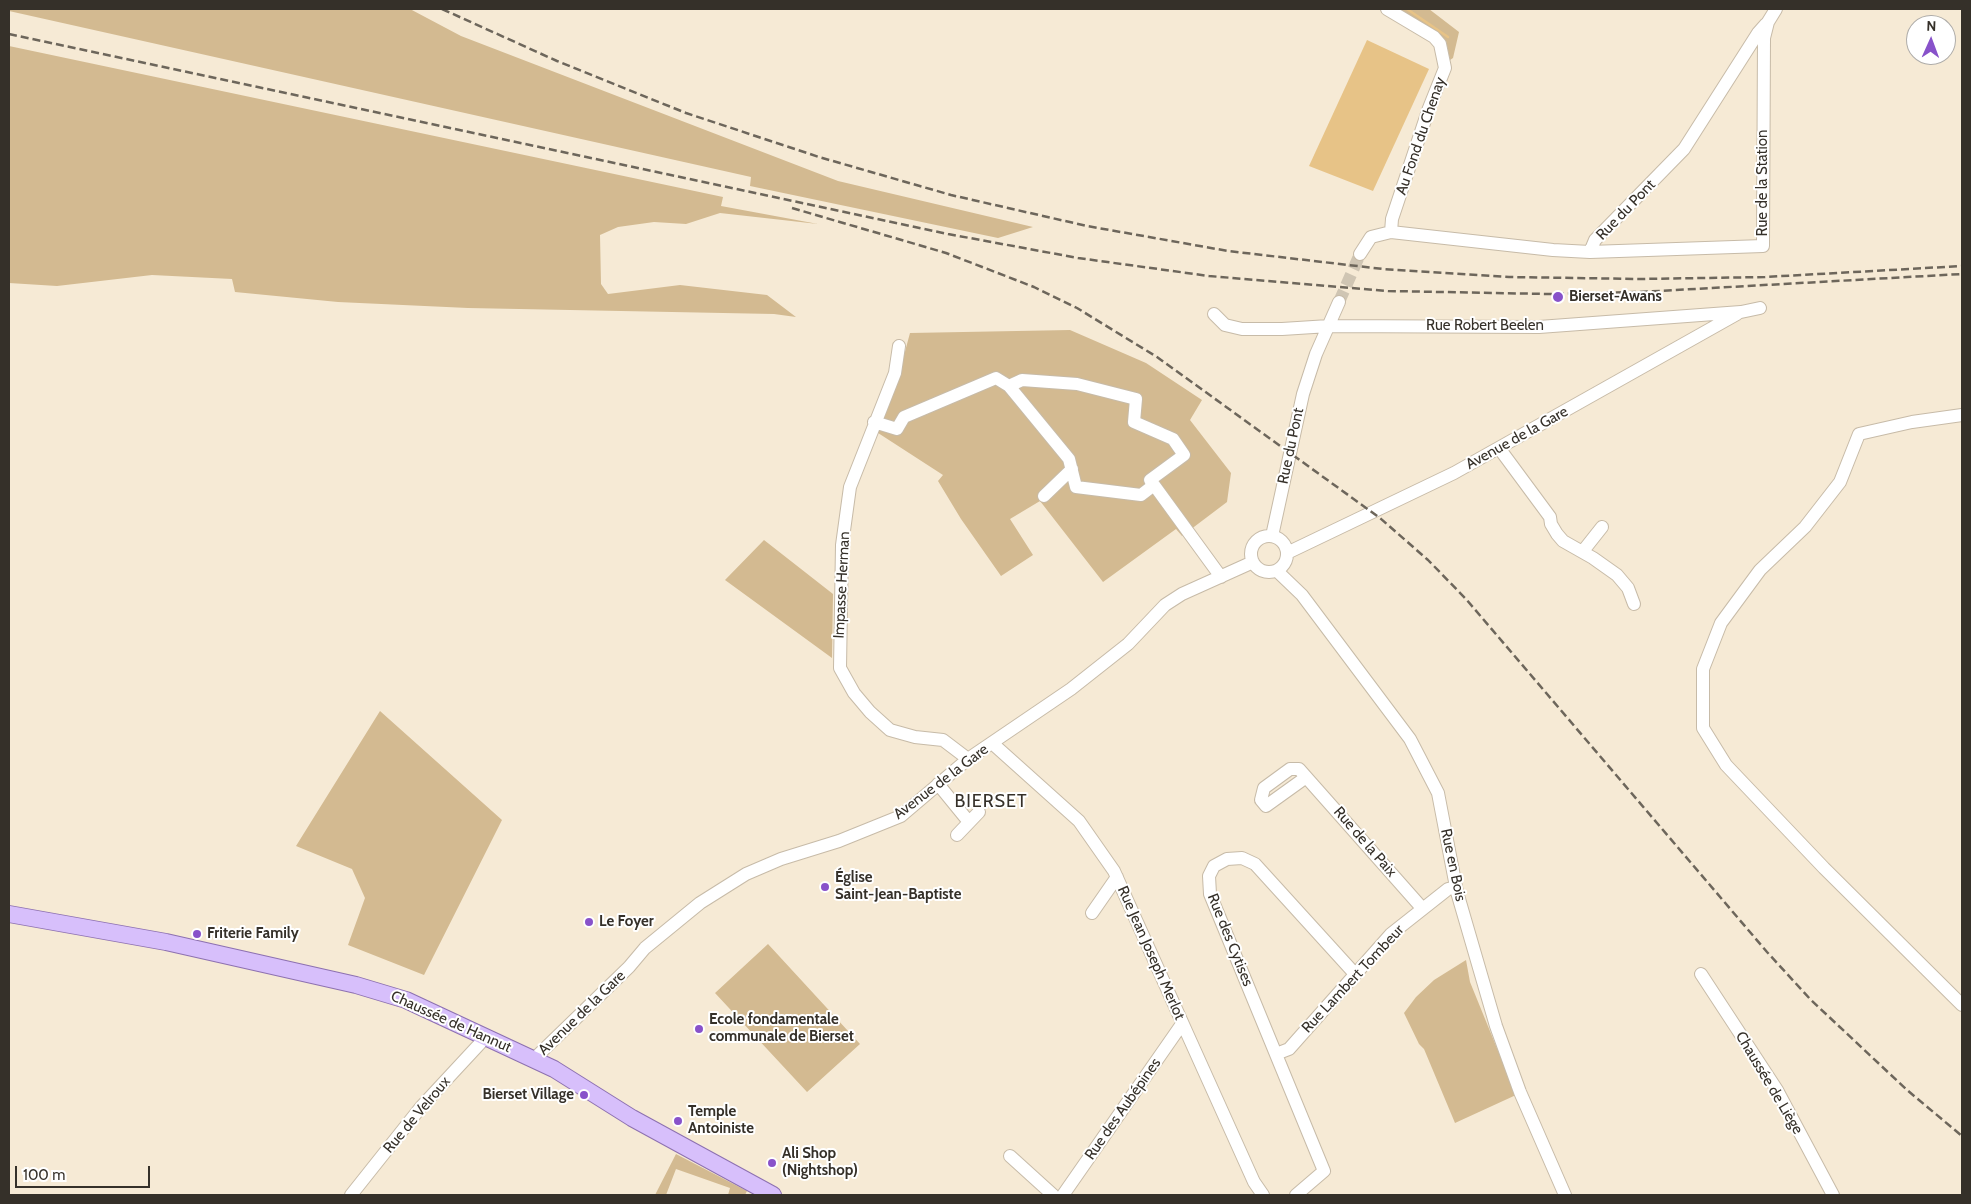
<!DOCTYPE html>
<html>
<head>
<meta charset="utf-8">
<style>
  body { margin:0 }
  #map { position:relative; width:1971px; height:1204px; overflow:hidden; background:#f6ead5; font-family:Cabin,sans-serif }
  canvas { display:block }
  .frame { position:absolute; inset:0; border:10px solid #353029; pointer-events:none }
  .north { position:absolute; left:1906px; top:15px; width:50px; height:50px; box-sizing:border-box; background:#fff; border:1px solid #aeaca9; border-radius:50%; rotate:2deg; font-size:14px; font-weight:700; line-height:20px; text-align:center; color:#353029 }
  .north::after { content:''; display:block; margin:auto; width:18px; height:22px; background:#8852ca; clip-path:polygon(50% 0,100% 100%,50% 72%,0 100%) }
  .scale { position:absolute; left:15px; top:1166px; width:135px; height:22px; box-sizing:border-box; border:2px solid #353029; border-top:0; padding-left:6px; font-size:15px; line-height:18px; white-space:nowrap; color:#353029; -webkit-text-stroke:4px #fff; paint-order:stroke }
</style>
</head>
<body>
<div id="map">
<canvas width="1971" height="1204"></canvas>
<div class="frame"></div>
<div class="north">N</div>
<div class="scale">100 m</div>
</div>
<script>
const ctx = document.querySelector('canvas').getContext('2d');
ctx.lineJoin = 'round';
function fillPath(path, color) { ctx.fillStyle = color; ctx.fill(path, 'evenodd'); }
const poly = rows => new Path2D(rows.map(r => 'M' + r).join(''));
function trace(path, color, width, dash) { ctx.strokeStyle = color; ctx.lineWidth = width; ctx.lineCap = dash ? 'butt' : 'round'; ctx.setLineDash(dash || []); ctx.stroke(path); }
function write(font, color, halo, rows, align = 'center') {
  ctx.font = font + ' Cabin,sans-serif'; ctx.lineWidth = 4; ctx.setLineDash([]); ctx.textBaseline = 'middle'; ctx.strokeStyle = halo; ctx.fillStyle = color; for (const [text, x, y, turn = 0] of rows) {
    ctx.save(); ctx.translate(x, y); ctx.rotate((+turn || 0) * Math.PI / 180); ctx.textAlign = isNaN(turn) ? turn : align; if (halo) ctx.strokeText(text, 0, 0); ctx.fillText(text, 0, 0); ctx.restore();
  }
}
fillPath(poly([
  [9,9,410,9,461,36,838,181,1033,227,998,238,750,186,751,177,9,11],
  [1394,9,1429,9,1459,32,1453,58,1450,60,1446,41],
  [9,46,723,197,721,206,818,224,720,213,686,224,654,222,618,227,600,235,601,284,608,294,680,285,767,295,796,317,774,314,468,308,338,302,235,292,232,279,152,275,57,286,9,283],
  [1070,330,1146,363,1202,400,1190,420,1231,473,1227,502,1182,536,1176,529,1103,582,1040,501,1010,519,1033,555,1001,576,961,519,938,481,943,475,875,431,897,381,910,333],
  [764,540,833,594,832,658,725,580],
  [380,711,502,820,424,975,348,945,365,898,352,869,296,846],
  [768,944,860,1044,807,1092,715,993],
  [1466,960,1470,982,1516,1095,1455,1123,1424,1049,1419,1044,1404,1013,1416,997,1434,980],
  [676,1154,747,1191,745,1195,728,1195,730,1188,676,1169,666,1195,655,1195]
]), '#d3ba91');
fillPath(poly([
  [1367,40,1429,69,1373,191,1309,166]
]), '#e7c387');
trace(poly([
  [1407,9,1448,37]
]), '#e7c387', 2.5);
trace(poly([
  [1339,302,1360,254]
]), '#cfc5b3', 12, [12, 6]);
const minor = poly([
  [1387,9,1434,37,1440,44,1445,68,1429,108,1392,219,1391,232],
  [1590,252,1595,240,1684,149,1758,33,1766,24],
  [1360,254,1371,237,1391,232,1553,250,1590,252,1763,246,1764,38,1768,22,1776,9],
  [1214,314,1225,325,1242,329,1282,329,1329,326,1539,327,1741,312,1760,308],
  [899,346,895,373,850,487,842,545,840,668,854,693,870,712,890,730,915,737,943,740,968,759],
  [1962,415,1912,422,1859,434,1840,482,1805,527,1760,570,1721,623,1703,669,1703,728,1726,765,1824,868,1962,1005],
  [874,422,897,429,904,417,996,378,1009,386,1022,380,1077,384,1136,399,1134,422,1173,439,1184,455,1150,480,1154,485,1141,495,1076,487,1069,459,1009,386],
  [1499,448,1550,517,1551,524,1557,534,1563,541,1593,558,1617,575,1628,588,1634,604],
  [1154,485,1221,577],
  [1044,496,1072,469],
  [1272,536,1303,394,1316,354,1339,302],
  '1251 554a18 18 0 1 1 36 0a18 18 0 1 1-36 0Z',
  [1583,551,1602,527],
  [1287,553,1454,473,1737,314],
  [1277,571,1302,595,1410,739,1438,793,1457,892,1496,1026,1520,1092,1565,1195],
  [992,743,1079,821,1114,871,1254,1182,1263,1195],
  [1305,778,1266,806,1261,800,1264,788,1290,769,1299,769,1422,908],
  [938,784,969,822],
  [957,835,979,812],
  [1092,913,1117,877],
  [1701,974,1777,1090,1833,1195],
  [1276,1054,1289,1049,1297,1040,1391,934,1448,889,1456,887],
  [534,1059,629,967,645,948,700,903,746,874,781,859,839,841,901,816,968,759,1071,689,1128,644,1165,605,1182,594,1253,562],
  [1010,1156,1053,1195],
  [351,1195,421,1107,486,1037],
  [1063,1195,1182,1024],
  [1296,1195,1324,1171,1210,894,1209,876,1214,866,1227,859,1242,858,1255,864,1355,974]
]);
const major = poly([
  [9,914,166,942,356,985,406,1000,554,1069,632,1118,773,1195]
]);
trace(minor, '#c7bba8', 14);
trace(major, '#8d71b0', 18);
trace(minor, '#fff', 12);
trace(major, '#d7bffb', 16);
trace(poly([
  [442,9,557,61,686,113,819,157,951,195,1087,226,1228,251,1383,269,1509,277,1641,279,1765,277,1962,266],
  [9,34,948,234,1078,258,1209,276,1388,291,1549,294,1640,292,1962,274],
  [792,208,946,253,1034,287,1077,308,1157,357,1380,518,1428,560,1466,599,1767,952,1811,1000,1907,1090,1962,1136]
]), '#6d665b', 2.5, [8, 4]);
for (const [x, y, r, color] of [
  [1558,297,6,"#8852ca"],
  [825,887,5,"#8852ca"],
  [589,922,5,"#8852ca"],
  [197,934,5,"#8852ca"],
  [699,1029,5,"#8852ca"],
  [584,1095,5,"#8852ca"],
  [678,1121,5,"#8852ca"],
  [772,1163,5,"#8852ca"]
]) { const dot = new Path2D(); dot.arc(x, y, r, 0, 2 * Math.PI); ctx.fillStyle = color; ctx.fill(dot); trace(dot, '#fff', 2); }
write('15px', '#353029', '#fff', [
  ["Au Fond du Chenay",1421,136,-71],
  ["Rue de la Station",1763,183,-90],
  ["Rue du Pont",1626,210,-46],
  ["Rue Robert Beelen",1485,326],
  ["Avenue de la Gare",1517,438,-29],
  ["Rue du Pont",1291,446,-78],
  ["Impasse Herman",842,585,-87],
  ["Avenue de la Gare",941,782,-37],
  ["Rue de la Paix",1365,842,49],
  ["Rue en Bois",1453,865,78],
  ["Rue des Cytises",1230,940,68],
  ["Rue Jean Joseph Merlot",1151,953,66],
  ["Rue Lambert Tombeur",1353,979,-47],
  ["Avenue de la Gare",582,1013,-44],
  ["Chaussée de Hannut",451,1022,24],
  ["Chaussée de Liège",1769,1083,59],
  ["Rue des Aubépines",1123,1109,-55],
  ["Rue de Velroux",417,1115,-50]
]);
write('bold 15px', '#353029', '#fff', [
  ["Bierset-Awans",1569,297],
  ["Église",835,878],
  ["Saint-Jean-Baptiste",835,895],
  ["Le Foyer",599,922],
  ["Friterie Family",207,934],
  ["Ecole fondamentale",709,1020],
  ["communale de Bierset",709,1037],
  ["Bierset Village",574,1095,"right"],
  ["Temple",688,1112],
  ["Antoiniste",688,1129],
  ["Ali Shop",782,1154],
  ["(Nightshop)",782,1171]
], 'left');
ctx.letterSpacing = '1px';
write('18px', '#353029', '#fff', [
  ["BIERSET",991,802]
]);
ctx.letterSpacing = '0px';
</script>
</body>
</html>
